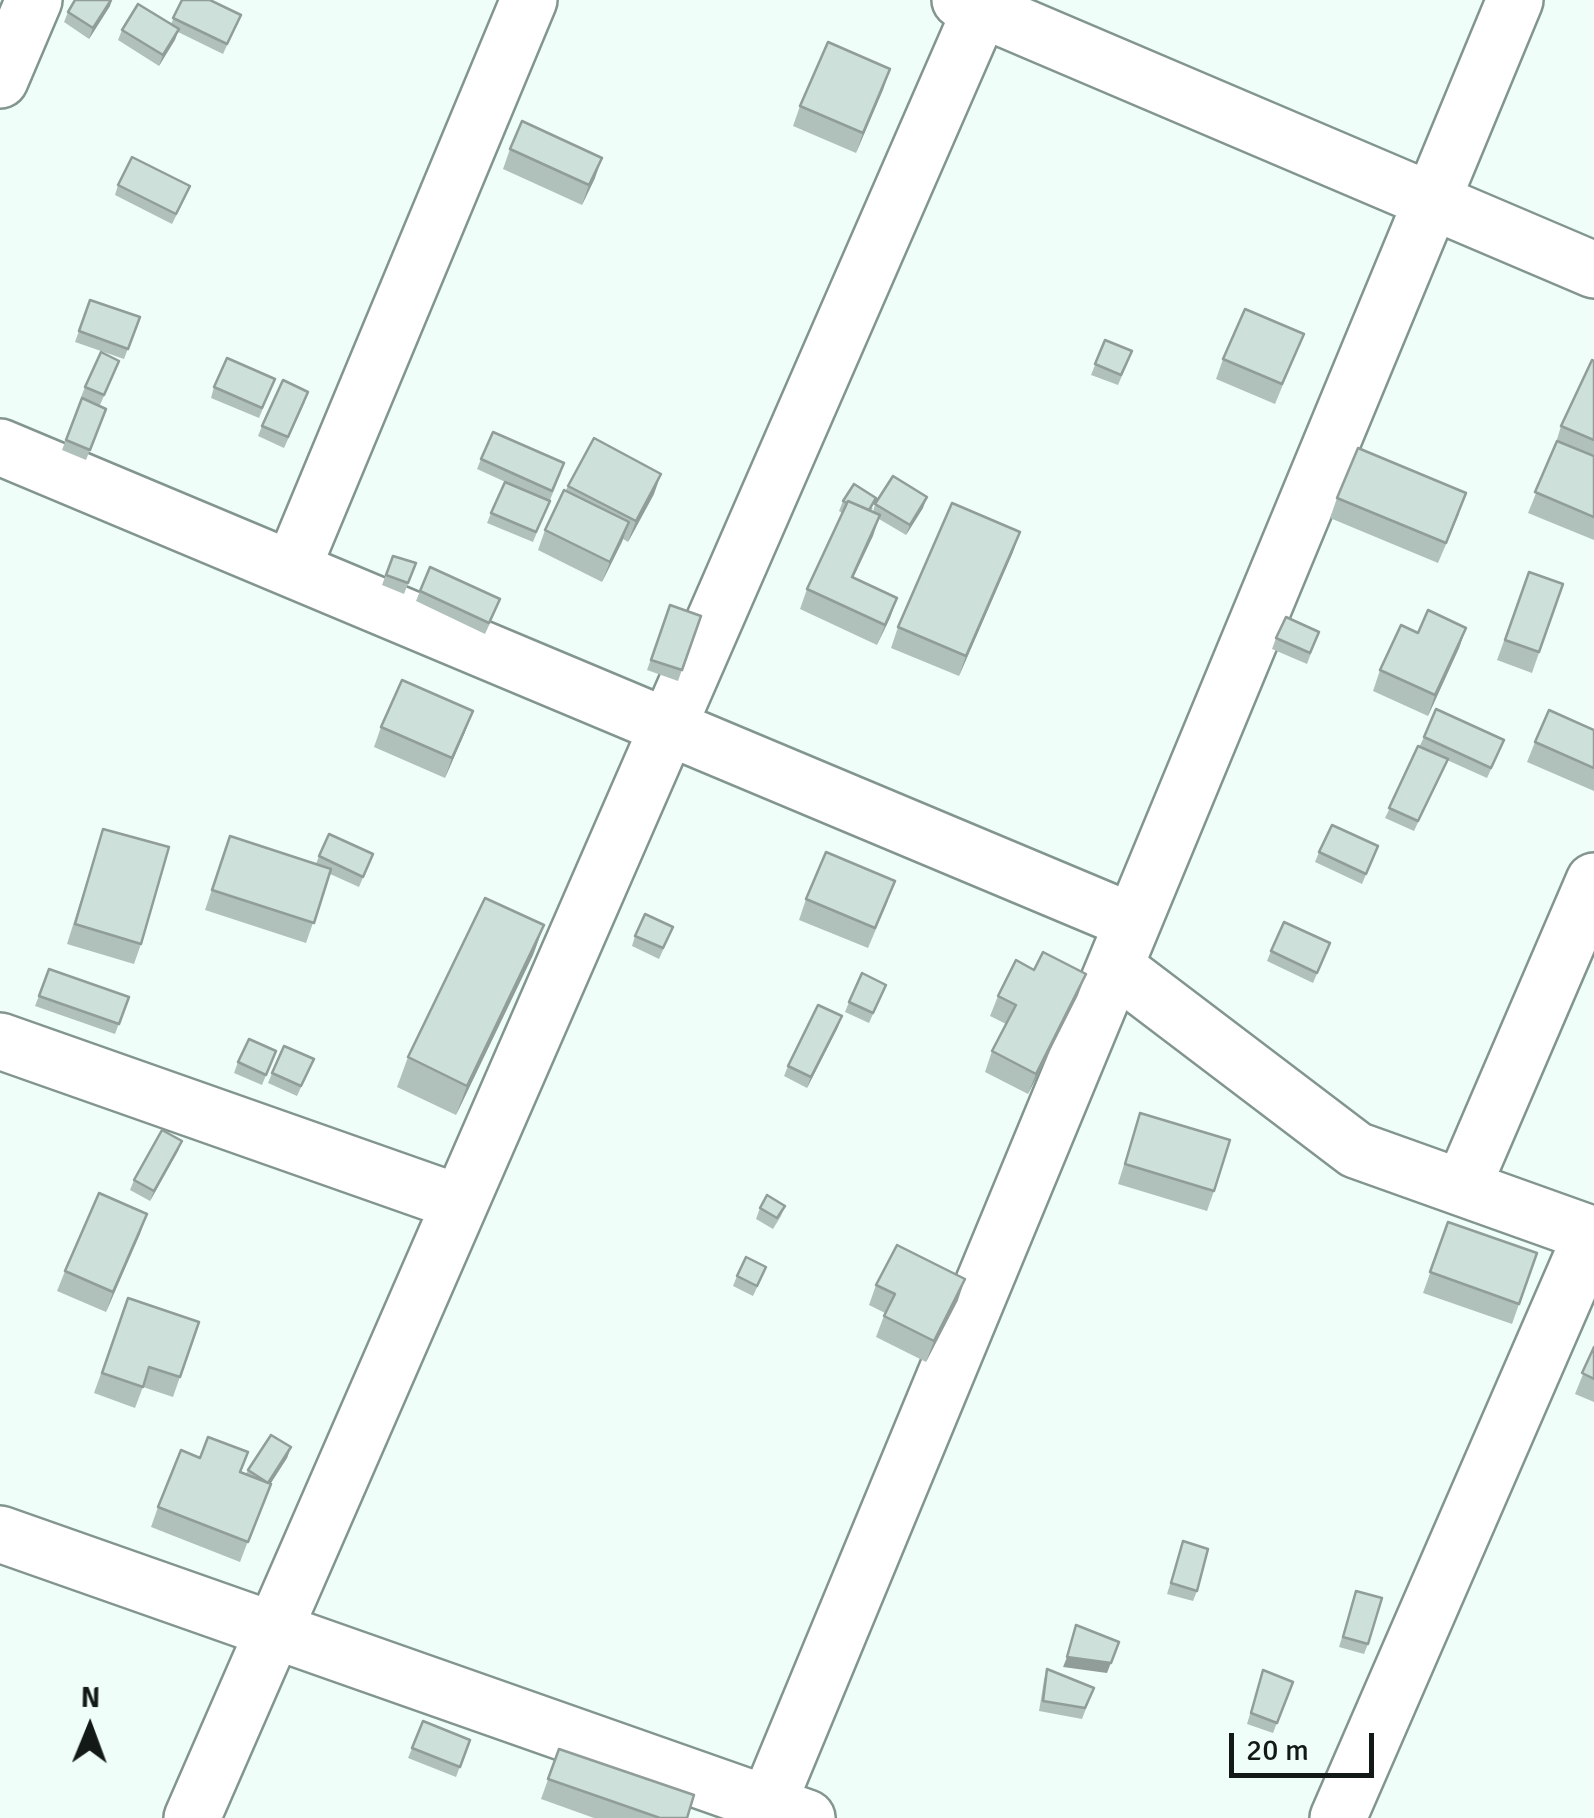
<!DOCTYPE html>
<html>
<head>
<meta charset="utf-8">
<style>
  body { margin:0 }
  #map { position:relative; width:1594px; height:1818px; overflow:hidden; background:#effef9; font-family:Signika,sans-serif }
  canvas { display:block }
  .north { position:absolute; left:40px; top:1678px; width:100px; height:100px; -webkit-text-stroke:8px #effef9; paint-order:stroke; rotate:1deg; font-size:28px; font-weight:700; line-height:40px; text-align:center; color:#131917 }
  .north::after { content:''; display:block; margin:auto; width:35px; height:45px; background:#131917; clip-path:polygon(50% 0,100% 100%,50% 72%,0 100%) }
  .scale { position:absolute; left:1229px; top:1733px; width:145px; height:45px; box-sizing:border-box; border:5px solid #131917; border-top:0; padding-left:12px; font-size:30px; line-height:35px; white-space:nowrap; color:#131917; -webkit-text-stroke:8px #effef9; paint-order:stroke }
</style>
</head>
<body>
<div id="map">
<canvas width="1594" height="1818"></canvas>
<div class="north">N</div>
<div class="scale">20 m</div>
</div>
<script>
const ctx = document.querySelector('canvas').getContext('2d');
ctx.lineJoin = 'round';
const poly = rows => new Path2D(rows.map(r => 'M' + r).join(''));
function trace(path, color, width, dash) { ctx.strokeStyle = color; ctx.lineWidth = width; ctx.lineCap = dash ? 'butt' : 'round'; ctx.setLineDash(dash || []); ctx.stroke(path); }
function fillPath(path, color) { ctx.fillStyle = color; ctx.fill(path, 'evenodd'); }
const minor = poly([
  [960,0,1594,270],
  [0,80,34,0],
  [0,447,1133,922],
  [292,569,529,0],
  [1115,967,1356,1150,1594,1235],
  [0,1041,460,1203],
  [1462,1188,1594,881],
  [0,1534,807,1818],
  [192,1818,985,0],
  [762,1818,1515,0],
  [1338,1818,1592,1234]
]);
trace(minor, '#83958f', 60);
trace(minor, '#fff', 55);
fillPath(poly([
  [182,0,241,15,223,54,178,32,159,66,118,40,122,30,171,24],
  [110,6,89,39,64,22,68,12],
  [890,69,856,153,793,126,800,106],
  [510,149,595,178,582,205,503,169],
  [118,185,186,196,172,224,115,195],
  [90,300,140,317,124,359,75,342],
  [1304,334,1275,404,1216,379,1223,359],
  [1105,340,1128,362,1118,385,1091,375],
  [1594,361,1594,540,1528,513,1555,446,1561,426],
  [115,371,100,405,81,397,85,387],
  [275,379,259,418,211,398,214,387],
  [82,398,106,409,86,460,62,450],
  [305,402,284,448,258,436,262,426],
  [481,459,561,473,533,542,487,523,491,513,512,485,477,469],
  [568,486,654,494,628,542,623,539,602,582,538,550,545,530],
  [1337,498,1459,514,1438,563,1330,518],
  [843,501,873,508,871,511,873,512,875,504,923,508,906,535,879,519,853,578,897,598,877,645,800,609,807,589,842,513,839,511],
  [1013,552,959,676,891,648,898,627],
  [393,556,416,563,404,594,382,585],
  [1529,572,1563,584,1532,673,1497,660],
  [420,591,496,610,485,634,416,601],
  [670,605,701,616,678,681,647,670],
  [1466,628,1459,648,1428,716,1373,691,1380,670,1418,633],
  [1319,632,1307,664,1272,649,1276,638],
  [381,727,465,732,445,778,374,747],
  [1594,730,1594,791,1527,762,1535,742],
  [1424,737,1500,750,1487,778,1447,760,1414,831,1385,818],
  [103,829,141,944,134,964,67,944],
  [230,836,316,864,319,856,373,854,359,887,330,874,306,943,205,910],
  [1378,846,1362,884,1315,862,1319,852],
  [806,899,888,901,868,948,799,920],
  [544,925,533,955,456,1115,397,1087,408,1057],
  [635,936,669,937,659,959,632,946],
  [1330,943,1313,983,1267,961,1271,951],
  [49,969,129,997,115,1034,35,1006],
  [886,985,869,1023,845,1012,849,1002],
  [1078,995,1028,1094,985,1072,992,1051,1006,1024,990,1016,998,996],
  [838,1027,807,1088,784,1076,788,1066],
  [276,1051,262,1085,234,1073,238,1062],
  [314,1059,297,1096,268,1083,272,1073],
  [1140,1113,1214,1191,1207,1211,1118,1184],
  [182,1141,178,1151,150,1201,130,1190,134,1180],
  [785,1206,781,1216,773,1229,756,1219,760,1208],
  [147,1214,106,1312,57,1291,65,1271],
  [1448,1222,1537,1253,1512,1324,1423,1293],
  [737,1276,762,1277,753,1296,733,1286],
  [876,1285,958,1300,926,1362,876,1337,885,1313,869,1305],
  [128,1298,199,1322,173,1397,143,1387,135,1408,94,1393],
  [1594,1347,1594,1402,1575,1394],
  [291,1447,287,1458,270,1484,240,1562,151,1527,158,1507,241,1472,246,1474,248,1470],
  [1180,1552,1197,1591,1193,1601,1167,1594],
  [1353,1601,1368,1644,1364,1654,1339,1647],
  [1047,1669,1094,1688,1082,1719,1039,1711,1044,1680],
  [1263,1670,1293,1682,1273,1733,1247,1724],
  [423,1721,470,1740,456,1777,408,1758],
  [559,1749,687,1818,594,1818,541,1799]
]), '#b0c1bb');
fillPath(poly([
  [111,0,112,0,110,6,89,39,93,28],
  [179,29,175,40,159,66,163,55],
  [890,69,883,90,856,153,863,133],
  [602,158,595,178,582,205,589,185],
  [661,474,654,494,628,542,636,521],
  [927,497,923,508,906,535,910,525],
  [880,515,873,536,844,597,852,577],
  [629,522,622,542,602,582,610,562],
  [1020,532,1013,552,959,676,966,656],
  [897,598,890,618,877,645,885,625],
  [1466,628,1459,648,1428,716,1435,695],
  [473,711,465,732,445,778,452,758],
  [544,925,533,955,456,1115,467,1086],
  [1086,974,1078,995,1028,1094,1036,1074],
  [842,1016,838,1027,807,1088,811,1077],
  [182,1141,178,1151,150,1201,154,1191],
  [147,1214,140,1234,106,1312,113,1292],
  [965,1279,958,1300,926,1362,934,1341],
  [291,1447,287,1458,264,1494,267,1484],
  [1119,1642,1107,1673,1063,1667,1067,1657]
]), '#909d98');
const building = poly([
  [75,0,111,0,93,28,68,12,75,0],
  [182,0,210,0,241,15,227,44,173,18,182,0],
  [138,4,179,29,163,55,122,30,138,4],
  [828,42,890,69,863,133,800,106,828,42],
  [522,121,602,158,589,185,510,149,522,121],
  [132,157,190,186,176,214,118,185,132,157],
  [90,300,140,317,128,349,79,331,90,300],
  [1245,309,1304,334,1282,384,1223,359,1245,309],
  [1105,340,1132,351,1121,375,1095,364,1105,340],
  [101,352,119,361,104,395,85,387,101,352],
  [227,358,275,379,262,408,214,387,227,358],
  [1592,360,1594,361,1594,440,1561,426,1592,360],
  [283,380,308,392,288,437,262,426,283,380],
  [82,398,106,409,90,450,66,440,82,398],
  [493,432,564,463,552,491,481,459,493,432],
  [594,438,661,474,636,521,568,486,594,438],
  [1557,441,1594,456,1594,517,1535,492,1557,441],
  [1358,448,1466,493,1446,543,1337,498,1358,448],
  [893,476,927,497,910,525,875,504,893,476],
  [505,482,550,501,536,532,491,513,505,482],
  [854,484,876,498,869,510,848,501,847,503,843,501,854,484],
  [564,490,629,522,610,562,545,530,564,490],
  [848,501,880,515,852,577,897,598,885,625,807,589,848,501],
  [952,503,1020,532,966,656,898,627,952,503],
  [393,556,416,563,408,583,386,575,393,556],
  [430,567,500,599,489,623,420,591,430,567],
  [1529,572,1563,584,1539,652,1505,640,1529,572],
  [670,605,701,616,682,670,651,660,670,605],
  [1428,610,1466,628,1435,695,1380,670,1401,625,1418,633,1428,610],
  [1286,617,1319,632,1310,653,1276,638,1286,617],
  [402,680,473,711,452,758,381,727,402,680],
  [1436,709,1504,740,1491,768,1424,737,1436,709],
  [1549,710,1594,730,1594,768,1535,742,1549,710],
  [1418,746,1448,759,1418,821,1389,808,1418,746],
  [1332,825,1378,846,1366,874,1319,852,1332,825],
  [103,829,169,847,141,944,75,924,103,829],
  [329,834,373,854,363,877,319,856,329,834],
  [230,836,331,869,314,923,212,890,230,836],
  [826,852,895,881,875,928,806,899,826,852],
  [485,898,544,925,467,1086,408,1057,485,898],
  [645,914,673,927,663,948,635,936,645,914],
  [1284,922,1330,943,1317,973,1271,951,1284,922],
  [1043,952,1086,974,1036,1074,992,1051,1016,1005,998,996,1016,960,1034,970,1043,952],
  [49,969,129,997,119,1024,39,996,49,969],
  [862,973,886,985,873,1013,849,1002,862,973],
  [818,1005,842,1016,811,1077,788,1066,818,1005],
  [249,1039,276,1051,266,1075,238,1062,249,1039],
  [284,1046,314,1059,301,1086,272,1073,284,1046],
  [1140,1113,1230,1140,1214,1191,1125,1164,1140,1113],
  [162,1130,182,1141,154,1191,134,1180,162,1130],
  [99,1193,147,1214,113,1292,65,1271,99,1193],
  [767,1195,785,1206,777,1218,760,1208,767,1195],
  [1448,1222,1537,1253,1519,1304,1430,1272,1448,1222],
  [897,1245,965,1279,934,1341,884,1316,895,1294,876,1285,897,1245],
  [746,1257,766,1267,757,1286,737,1276,746,1257],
  [128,1298,199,1322,180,1377,149,1367,143,1387,102,1373,128,1298],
  [1594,1347,1594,1379,1582,1373,1594,1347],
  [271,1435,291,1447,268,1483,248,1470,271,1435],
  [208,1437,248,1452,240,1472,271,1484,248,1542,158,1507,181,1450,200,1458,208,1437],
  [1183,1541,1208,1549,1197,1591,1171,1583,1183,1541],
  [1356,1591,1382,1598,1368,1644,1343,1637,1356,1591],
  [1076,1625,1119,1642,1111,1663,1067,1657,1076,1625],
  [1047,1669,1094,1688,1085,1708,1043,1701,1047,1669],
  [1263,1670,1293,1682,1277,1723,1251,1713,1263,1670],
  [423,1721,470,1740,460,1767,412,1748,423,1721],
  [559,1749,694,1795,687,1818,660,1818,548,1779,559,1749]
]);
fillPath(building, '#cde0d9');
trace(building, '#909d98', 2.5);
</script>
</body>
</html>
